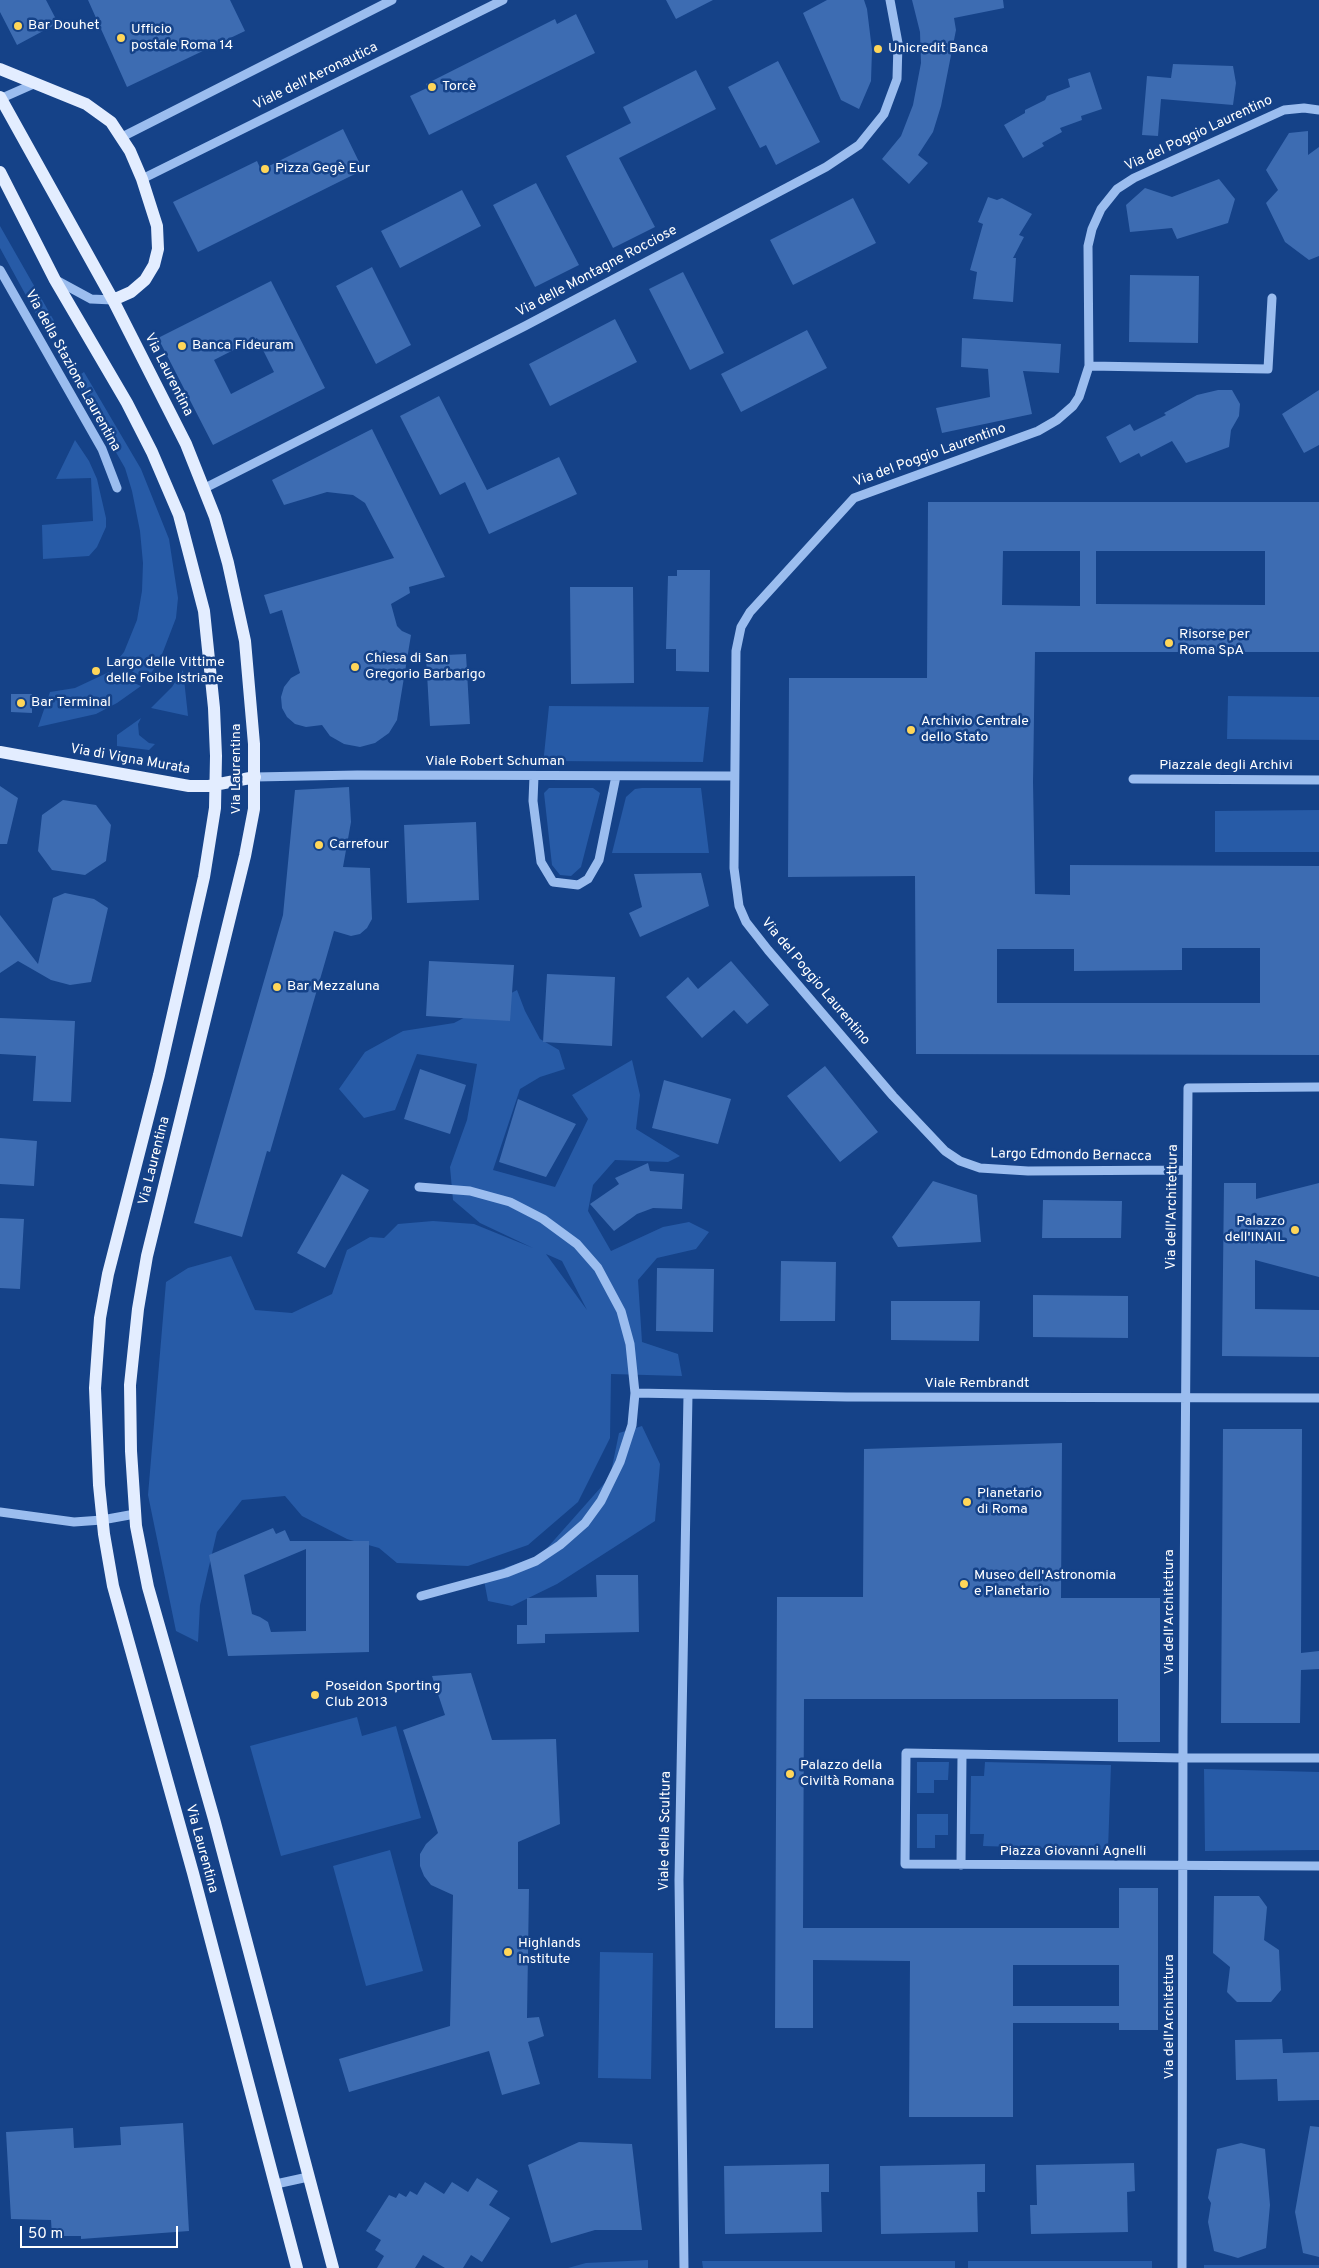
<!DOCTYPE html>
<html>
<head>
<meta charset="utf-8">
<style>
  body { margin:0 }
  #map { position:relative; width:1319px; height:2268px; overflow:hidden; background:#154288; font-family:Overpass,sans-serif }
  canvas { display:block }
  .scale { position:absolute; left:20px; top:2226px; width:158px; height:22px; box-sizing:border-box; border:2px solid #fff; border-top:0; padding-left:6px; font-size:15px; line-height:18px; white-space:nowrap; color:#fff; -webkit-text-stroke:4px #154288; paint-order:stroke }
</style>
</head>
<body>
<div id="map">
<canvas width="1319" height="2268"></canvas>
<div class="scale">50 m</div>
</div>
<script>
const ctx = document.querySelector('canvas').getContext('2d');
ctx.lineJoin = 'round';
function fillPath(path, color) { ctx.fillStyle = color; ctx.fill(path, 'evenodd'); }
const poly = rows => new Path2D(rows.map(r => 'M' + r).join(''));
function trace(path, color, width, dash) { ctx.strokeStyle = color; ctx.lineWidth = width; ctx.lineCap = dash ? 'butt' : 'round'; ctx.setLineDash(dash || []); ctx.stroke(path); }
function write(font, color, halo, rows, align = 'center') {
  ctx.font = font + ' Overpass,sans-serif'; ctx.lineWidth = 5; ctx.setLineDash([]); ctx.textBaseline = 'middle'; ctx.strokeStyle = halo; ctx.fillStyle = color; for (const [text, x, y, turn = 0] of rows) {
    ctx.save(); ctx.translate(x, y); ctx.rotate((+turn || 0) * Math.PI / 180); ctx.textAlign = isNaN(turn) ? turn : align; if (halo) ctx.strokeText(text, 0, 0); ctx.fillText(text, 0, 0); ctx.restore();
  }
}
fillPath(poly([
  [0,226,57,326,46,332,0,248],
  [84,372,141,469,169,539,178,598,176,618,161,657,147,680,116,662,124,652,137,620,142,591,143,563,140,531,132,491,125,468,74,379],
  [75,440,89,461,97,479,106,518,106,527,97,547,89,556,43,559,42,525,93,521,91,478,56,479],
  [183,670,188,716,151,708,172,687],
  [109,672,141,686,117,703,96,714,38,727,50,692,75,688],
  [1228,696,1319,697,1319,740,1227,739],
  [549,706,709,707,703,762,549,761,545,760,544,755],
  [141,718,138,724,139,735,149,743,155,744,149,750,117,746,117,735],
  [549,788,593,788,600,793,581,867,571,876,560,875,552,865,544,793],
  [642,788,701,788,709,853,612,853,626,797,635,789],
  [1319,810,1319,852,1215,852,1215,811],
  [517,990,525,1011,540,1039,559,1050,565,1069,540,1077,520,1089,493,1170,555,1187,588,1119,572,1095,632,1060,640,1095,636,1129,680,1156,668,1162,615,1160,593,1185,588,1211,611,1251,663,1227,689,1222,709,1232,696,1249,657,1258,638,1280,642,1342,678,1354,682,1376,611,1374,610,1438,578,1502,528,1545,468,1566,397,1563,379,1548,347,1539,302,1516,285,1496,242,1500,217,1532,200,1605,198,1642,176,1631,148,1495,166,1282,188,1268,231,1256,255,1310,292,1313,332,1294,347,1250,370,1237,384,1238,398,1224,433,1221,474,1224,533,1248,480,1223,453,1200,450,1167,467,1120,477,1064,417,1054,395,1110,364,1118,339,1089,365,1052,403,1031,454,1023],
  [546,1254,562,1261,587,1310],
  [642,1426,660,1464,655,1521,557,1584,512,1606,488,1601,483,1575,540,1556,610,1477,619,1433],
  [357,1717,362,1736,396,1726,421,1818,281,1856,250,1746],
  [917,1762,949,1762,948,1780,934,1780,934,1793,917,1793],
  [985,1762,1111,1765,1108,1850,983,1846,984,1834,970,1834,971,1776,984,1776],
  [1204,1769,1319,1772,1319,1850,1205,1851],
  [917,1814,948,1814,948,1835,935,1835,935,1848,917,1848],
  [390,1850,423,1971,366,1986,333,1866],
  [600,1952,653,1953,651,2079,598,2078],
  [648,2260,648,2268,568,2268,586,2263],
  [702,2261,955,2261,955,2268,703,2268],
  [968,2261,1152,2261,1152,2268,968,2268],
  [1204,2265,1319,2265,1319,2268,1204,2268]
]), '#275ba7');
fillPath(poly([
  [0,0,46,0,58,23,17,45,0,12],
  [88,0,230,0,245,31,127,87],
  [666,0,713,0,676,19],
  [827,0,864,0,867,9,872,50,871,81,859,109,841,100,803,13],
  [912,0,1003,0,1004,8,954,18,956,30,941,106,933,132,918,155,928,163,909,184,882,159,901,136,913,105,921,63,920,32],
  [576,14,595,53,429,135,410,96,427,88,426,84,555,19,557,24],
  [778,61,820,142,776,165,766,145,760,148,728,87],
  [1173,64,1233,66,1236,83,1233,105,1161,99,1158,136,1142,135,1147,76,1171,78],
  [696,70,716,109,619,158,655,227,613,248,566,156,631,123,623,107],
  [1090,72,1102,109,1081,116,1082,120,1060,128,1062,132,1042,143,1044,146,1023,158,1004,125,1025,113,1025,110,1045,100,1047,96,1070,87,1068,79],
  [343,129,363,170,198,252,173,202,257,161,261,170],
  [1308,131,1308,155,1319,147,1319,256,1309,260,1285,242,1266,203,1278,190,1266,170,1289,133],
  [1219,179,1235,199,1228,223,1177,239,1172,228,1130,232,1126,205,1145,188,1172,197],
  [536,183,579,265,535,287,493,205],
  [462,190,481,226,400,268,381,231],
  [988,197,997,200,1002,198,1032,214,1019,235,1024,237,1013,258,1016,258,1013,302,973,299,977,272,970,270,983,224,978,222],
  [853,198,876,243,793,285,770,240],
  [372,267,411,345,376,364,336,286],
  [683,272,724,353,690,370,649,289],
  [1130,275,1199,276,1198,343,1129,342],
  [271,281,325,388,213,445,158,338],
  [257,338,274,372,231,394,214,360],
  [615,319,637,362,550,406,529,364],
  [807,330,827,368,741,412,721,374],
  [962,338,1061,344,1059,373,1023,371,1032,414,942,433,936,408,990,397,988,369,961,367],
  [1218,390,1232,390,1240,404,1239,416,1231,430,1229,447,1186,463,1172,441,1141,457,1139,453,1120,463,1106,437,1130,424,1134,431,1166,415,1164,413,1197,395],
  [1319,390,1319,445,1304,453,1282,414],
  [439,396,487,490,559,457,577,494,489,534,465,482,440,495,400,416],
  [372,429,445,577,409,587,410,593,391,604,397,626,402,631,411,635,397,720,389,733,375,743,360,747,344,744,330,736,322,725,306,727,295,724,287,717,282,708,281,697,284,687,291,678,300,673,282,610,270,614,264,595,394,558,365,503,353,495,327,492,284,505,272,480],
  [928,502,1319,502,1319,652,1035,652,1033,782,1035,894,1070,895,1070,865,1319,866,1319,1055,916,1054,915,876,788,877,789,678,927,678],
  [1003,551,1080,551,1080,606,1002,605],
  [1096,551,1265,551,1265,605,1096,604],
  [1182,948,1260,948,1260,1003,997,1003,997,949,1074,949,1074,971,1182,970],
  [677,570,710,570,709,672,676,671,676,649,666,649,668,576,677,576],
  [570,587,633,587,634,683,571,684],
  [466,654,470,724,430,726,426,656],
  [11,694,32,694,32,713,11,712],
  [0,786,18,798,7,844,0,844],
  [349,787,351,822,343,867,370,868,372,919,367,928,360,934,351,936,334,931,270,1152,267,1151,242,1237,194,1223,283,915,295,790],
  [63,800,96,805,111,825,106,861,85,875,52,870,38,851,42,815],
  [476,822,479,900,407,903,404,825],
  [701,873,709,906,640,937,629,913,642,907,634,874],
  [65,893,94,899,108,908,91,982,70,985,51,980,18,961,0,973,0,915,38,964,53,898],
  [429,961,514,965,510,1021,426,1016],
  [731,961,769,1005,747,1024,734,1010,702,1038,666,997,688,977,698,989],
  [547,974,615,977,612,1046,543,1042],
  [0,1018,75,1021,71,1102,33,1101,36,1056,0,1054],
  [825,1066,878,1132,840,1162,787,1096],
  [420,1069,466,1085,450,1134,404,1119],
  [664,1080,731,1099,718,1144,652,1128],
  [518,1099,576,1124,546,1177,499,1162],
  [0,1138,37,1141,34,1186,0,1184],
  [648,1163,650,1171,684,1174,682,1209,653,1208,637,1214,614,1231,590,1204,619,1184,615,1178],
  [342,1174,369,1190,325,1268,297,1253],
  [933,1181,977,1195,981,1242,898,1247,892,1237],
  [1224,1183,1256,1183,1256,1199,1319,1183,1319,1277,1255,1260,1255,1309,1319,1310,1319,1357,1222,1356],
  [1043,1200,1122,1201,1121,1238,1042,1238],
  [0,1218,24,1219,20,1289,0,1288],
  [781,1261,836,1262,835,1321,780,1321],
  [657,1268,714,1269,713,1332,656,1331],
  [1033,1295,1128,1296,1128,1338,1033,1337],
  [891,1301,980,1301,979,1341,891,1340],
  [1223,1429,1302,1429,1301,1653,1319,1651,1319,1669,1301,1670,1300,1723,1221,1723],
  [1062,1443,1061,1598,1160,1598,1160,1742,1118,1742,1118,1699,804,1699,803,1928,1119,1928,1119,1888,1158,1888,1158,2030,1119,2030,1119,2023,1013,2023,1013,2117,909,2117,910,1961,813,1960,813,2028,775,2028,777,1597,863,1597,864,1449],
  [1013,1965,1119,1965,1119,2006,1013,2006],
  [273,1528,276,1534,285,1530,290,1541,369,1541,369,1652,228,1656,209,1555],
  [306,1549,306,1631,271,1632,268,1622,260,1617,252,1614,244,1575],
  [596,1575,638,1575,639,1632,545,1634,545,1643,517,1644,517,1625,527,1625,527,1598,597,1597],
  [471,1673,492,1740,556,1739,560,1824,518,1842,518,1889,529,1889,527,2018,539,2017,544,2036,528,2042,540,2084,502,2095,489,2051,349,2092,339,2059,450,2026,453,1895,431,1885,424,1876,420,1866,420,1854,426,1844,438,1833,403,1730,445,1715,432,1676],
  [1214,1896,1259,1896,1267,1907,1264,1940,1279,1950,1281,1990,1271,2002,1237,2002,1227,1992,1230,1967,1213,1953],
  [1282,2039,1283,2053,1319,2052,1319,2100,1278,2101,1277,2079,1236,2080,1235,2040],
  [183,2123,189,2231,81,2239,81,2236,52,2236,51,2220,11,2219,6,2132,73,2128,74,2148,121,2145,120,2127],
  [1310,2126,1319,2127,1319,2257,1303,2253,1295,2212],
  [579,2142,632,2144,642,2230,595,2230,551,2243,528,2165],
  [1241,2143,1265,2149,1270,2205,1266,2248,1238,2258,1214,2251,1208,2222,1211,2203,1208,2198,1217,2149],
  [1134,2163,1135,2191,1127,2192,1128,2232,1031,2234,1030,2205,1037,2205,1036,2165],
  [829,2164,829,2192,821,2192,822,2232,725,2234,724,2166],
  [985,2164,985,2192,977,2192,978,2232,881,2234,880,2166],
  [477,2178,498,2191,489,2205,510,2218,482,2262,471,2255,463,2268,445,2268,423,2255,415,2268,377,2268,384,2256,375,2250,381,2240,366,2231,389,2195,396,2198,399,2193,406,2197,410,2191,417,2195,425,2182,444,2194,452,2182,468,2192]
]), '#3d6cb2');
trace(poly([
  [0,99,36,83],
  [122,137,392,0],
  [142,179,503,0],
  [0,270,102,449,117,488],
  [56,280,91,299,113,300],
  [1089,366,1268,369,1272,298],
  [205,488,525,326,826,167,859,145,884,114,897,79,898,43,890,0],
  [534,776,533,801,541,862,553,882,578,885,588,879,599,860,616,776],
  [255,777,357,775,734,776],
  [1133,779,1319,780],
  [1187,1170,1028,1171,980,1168,960,1161,945,1151,893,1096,768,950,746,922,739,906,734,868,736,651,741,627,750,612,854,498,1038,431,1057,420,1073,406,1079,397,1089,366,1088,246,1092,229,1101,209,1117,189,1134,178,1284,110,1304,108,1319,110],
  [419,1187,470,1191,510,1202,543,1219,577,1244,598,1268,621,1311,630,1344,635,1393,632,1425,620,1462,601,1501,585,1523,560,1545,536,1561,506,1573,421,1596],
  [635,1393,847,1397,1319,1398],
  [0,1512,74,1522,102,1520,135,1514],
  [1319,1758,1183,1758,906,1753,905,1864,1319,1866],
  [961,1865,962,1755],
  [276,2184,308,2177],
  [684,2268,679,1880,688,1395],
  [1182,2268,1183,1735,1188,1088,1319,1087]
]), '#9bbdef', 9);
trace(poly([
  [0,69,86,104,111,122,130,151,142,179,157,226,158,249,154,265,145,280,131,292,113,300],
  [0,97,113,300,186,444,215,517,228,563,245,641,254,744,254,809,245,856,147,1256,138,1309,130,1385,131,1451,136,1526,148,1587,214,1819,333,2268],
  [0,172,55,280,127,403,152,452,179,515,204,611,214,708,216,756,215,808,204,877,159,1075,108,1274,100,1318,95,1388,99,1485,104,1534,113,1586,193,1873,297,2268],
  [0,752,189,786,209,786,255,777]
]), '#e3edff', 12);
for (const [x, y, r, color] of [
  [18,26,5,"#ffd659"],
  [121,38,5,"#ffd659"],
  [878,49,5,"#ffd659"],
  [432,87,5,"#ffd659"],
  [265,169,5,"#ffd659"],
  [182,346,5,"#ffd659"],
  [1169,643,5,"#ffd659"],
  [355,667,5,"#ffd659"],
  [96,671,5,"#ffd659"],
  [21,703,5,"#ffd659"],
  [911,730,5,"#ffd659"],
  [319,845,5,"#ffd659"],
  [277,987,5,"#ffd659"],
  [1295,1230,5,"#ffd659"],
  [967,1502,5,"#ffd659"],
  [964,1584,5,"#ffd659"],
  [315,1695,5,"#ffd659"],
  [790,1774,5,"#ffd659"],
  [508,1952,5,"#ffd659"]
]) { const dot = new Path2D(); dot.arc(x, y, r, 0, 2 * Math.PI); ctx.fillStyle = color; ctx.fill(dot); trace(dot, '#154288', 2); }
write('14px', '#fff', '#154288', [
  ["Bar Douhet",28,26],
  ["Ufficio",131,30],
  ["postale Roma 14",131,46],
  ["Unicredit Banca",888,49],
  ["Torcè",442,87],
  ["Pizza Gegè Eur",275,169],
  ["Banca Fideuram",192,346],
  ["Risorse per",1179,635],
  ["Roma SpA",1179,651],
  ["Chiesa di San",365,659],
  ["Gregorio Barbarigo",365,675],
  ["Largo delle Vittime",106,663],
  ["delle Foibe Istriane",106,679],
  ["Bar Terminal",31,703],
  ["Archivio Centrale",921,722],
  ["dello Stato",921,738],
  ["Carrefour",329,845],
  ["Bar Mezzaluna",287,987],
  ["Palazzo",1285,1222,"right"],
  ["dell'INAIL",1285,1238,"right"],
  ["Planetario",977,1494],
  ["di Roma",977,1510],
  ["Museo dell'Astronomia",974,1576],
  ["e Planetario",974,1592],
  ["Poseidon Sporting",325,1687],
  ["Club 2013",325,1703],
  ["Palazzo della",800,1766],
  ["Civiltà Romana",800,1782],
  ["Highlands",518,1944],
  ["Institute",518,1960]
], 'left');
write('14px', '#fff', '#154288', [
  ["Viale dell'Aeronautica",316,77,-26],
  ["Via del Poggio Laurentino",1199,134,-25],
  ["Via delle Montagne Rocciose",597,272,-28],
  ["Via della Stazione Laurentina",72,371,61],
  ["Via Laurentina",168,375,63],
  ["Via del Poggio Laurentino",930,456,-20],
  ["Via di Vigna Murata",130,760,10],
  ["Viale Robert Schuman",495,762],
  ["Piazzale degli Archivi",1226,766],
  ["Via Laurentina",237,769,-90],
  ["Via del Poggio Laurentino",815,982,50],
  ["Largo Edmondo Bernacca",1071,1156,1],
  ["Via Laurentina",155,1161,-76],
  ["Via dell'Architettura",1173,1207,-89],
  ["Viale Rembrandt",977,1384],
  ["Via dell'Architettura",1170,1612,-90],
  ["Viale della Scultura",666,1831,-89],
  ["Via Laurentina",201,1849,75],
  ["Piazza Giovanni Agnelli",1073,1852],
  ["Via dell'Architettura",1170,2017,-90]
]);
</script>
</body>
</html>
